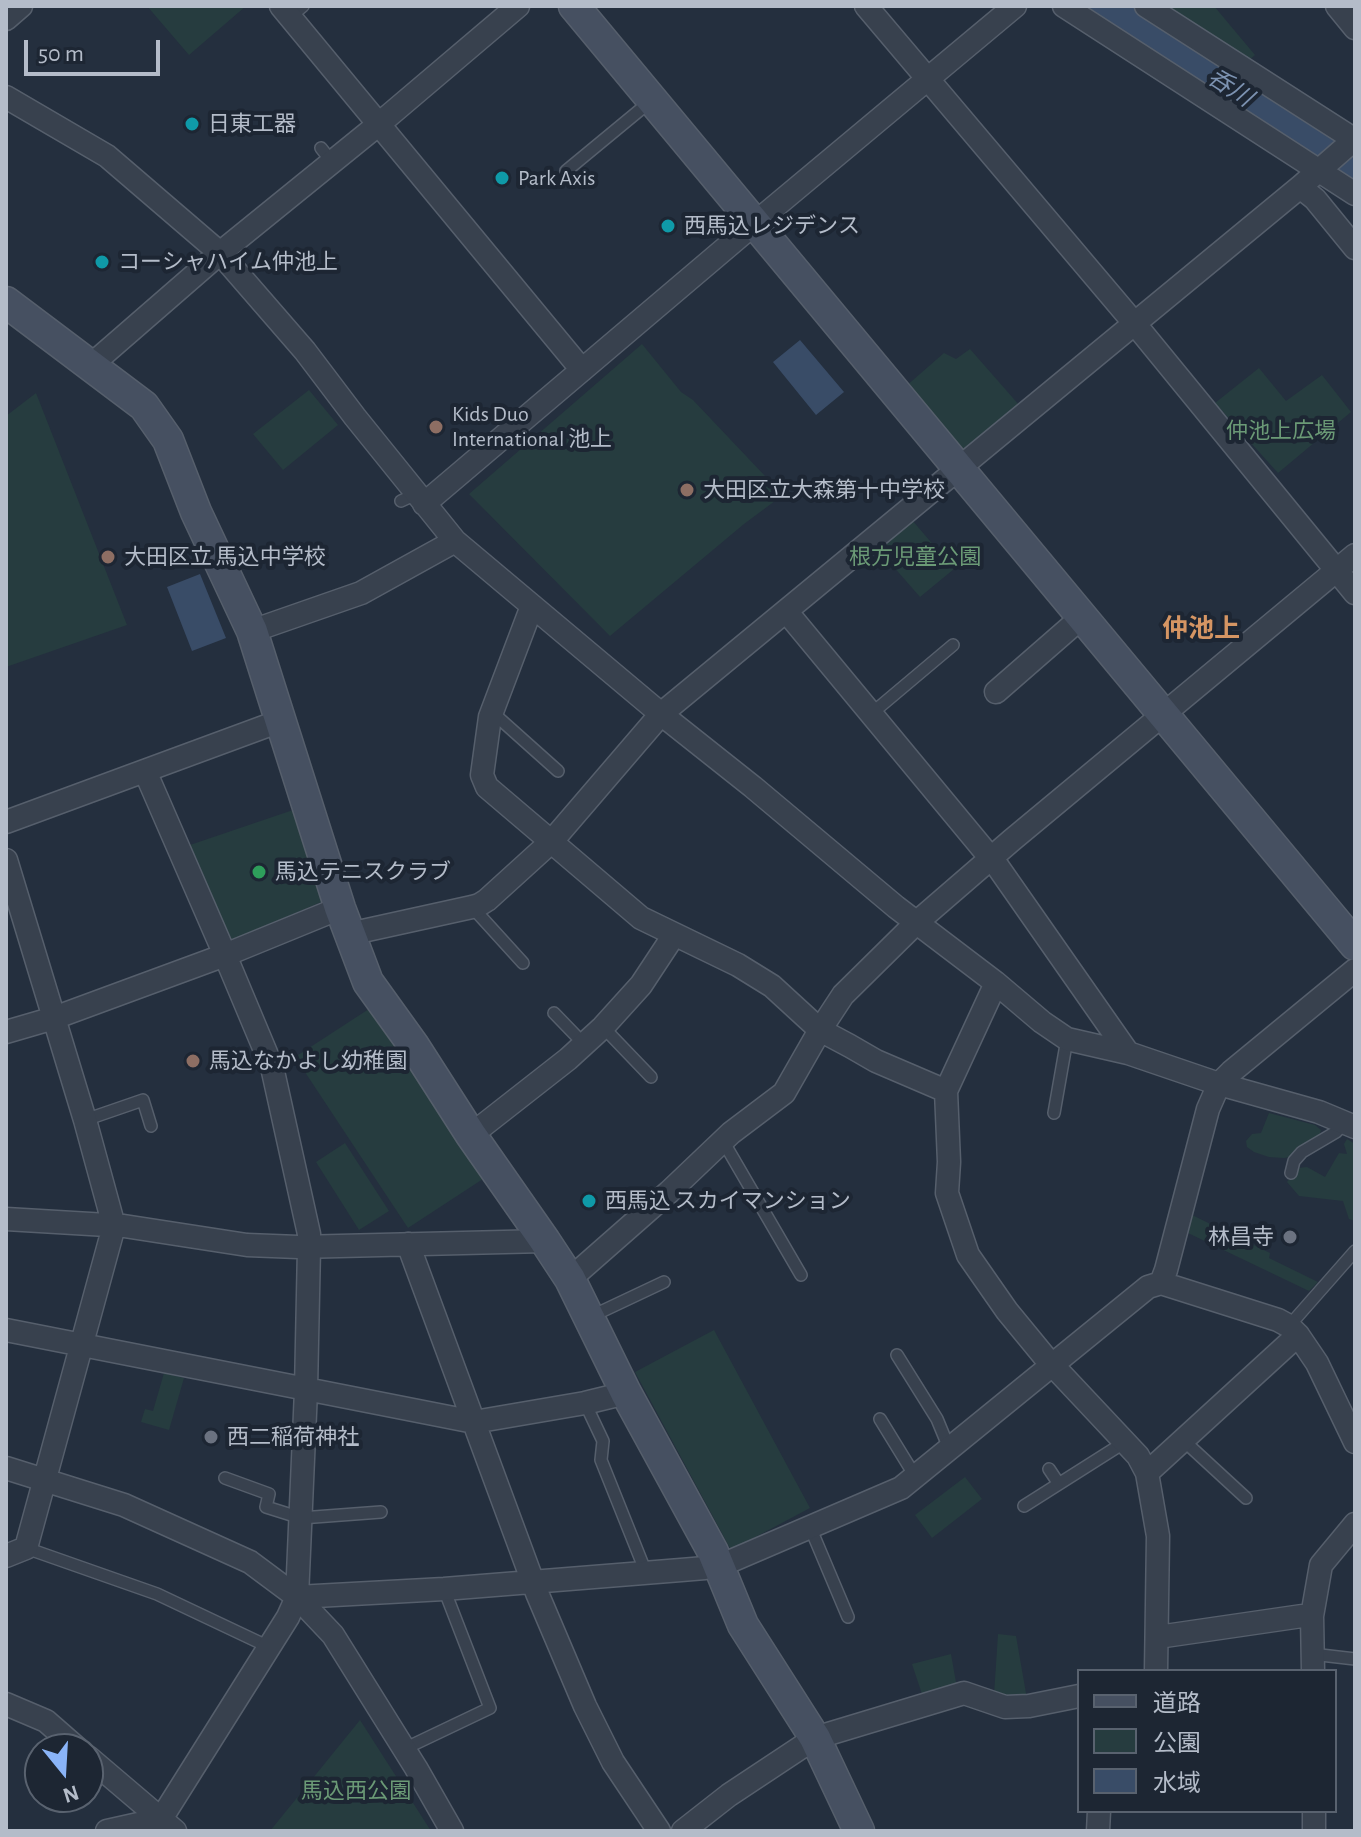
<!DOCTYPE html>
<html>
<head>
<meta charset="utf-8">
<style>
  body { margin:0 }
  #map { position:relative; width:1361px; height:1837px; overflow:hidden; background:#242f3e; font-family:"Alegreya Sans","Noto Sans JP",sans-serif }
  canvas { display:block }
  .frame { position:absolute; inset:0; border:8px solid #b4bcc9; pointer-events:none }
  .legend { position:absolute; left:1077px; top:1669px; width:260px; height:144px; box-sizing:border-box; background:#1d2633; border:2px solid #59626f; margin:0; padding:10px 14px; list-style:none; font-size:24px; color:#b4bcc9 }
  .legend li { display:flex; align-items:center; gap:16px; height:40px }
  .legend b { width:40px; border:2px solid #59626f }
  .north { position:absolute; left:24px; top:1733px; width:80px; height:80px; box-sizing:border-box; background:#1d2633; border:2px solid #59626f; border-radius:50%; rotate:162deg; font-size:22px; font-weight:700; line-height:32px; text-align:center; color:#b4bcc9 }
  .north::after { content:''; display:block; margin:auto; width:28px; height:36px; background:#8ab4f8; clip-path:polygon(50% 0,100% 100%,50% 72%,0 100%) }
  .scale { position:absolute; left:24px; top:40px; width:136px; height:36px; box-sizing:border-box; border:4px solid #b4bcc9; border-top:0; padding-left:10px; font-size:24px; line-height:28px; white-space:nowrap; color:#b4bcc9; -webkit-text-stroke:6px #1d2633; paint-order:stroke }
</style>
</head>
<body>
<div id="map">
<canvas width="1361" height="1837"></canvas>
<div class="frame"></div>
<ul class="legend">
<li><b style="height:10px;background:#465061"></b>道路</li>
<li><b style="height:22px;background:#263c3f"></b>公園</li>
<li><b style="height:22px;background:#394c67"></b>水域</li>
</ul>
<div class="north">N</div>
<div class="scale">50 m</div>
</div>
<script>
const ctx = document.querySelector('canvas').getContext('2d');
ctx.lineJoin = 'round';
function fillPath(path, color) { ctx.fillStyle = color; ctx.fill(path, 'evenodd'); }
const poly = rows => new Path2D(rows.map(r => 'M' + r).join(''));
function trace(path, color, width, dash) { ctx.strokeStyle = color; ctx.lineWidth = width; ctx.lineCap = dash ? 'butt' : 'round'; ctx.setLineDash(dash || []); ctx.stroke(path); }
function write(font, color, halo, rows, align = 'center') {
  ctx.font = font + ' "Alegreya Sans","Noto Sans JP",sans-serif'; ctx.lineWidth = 8; ctx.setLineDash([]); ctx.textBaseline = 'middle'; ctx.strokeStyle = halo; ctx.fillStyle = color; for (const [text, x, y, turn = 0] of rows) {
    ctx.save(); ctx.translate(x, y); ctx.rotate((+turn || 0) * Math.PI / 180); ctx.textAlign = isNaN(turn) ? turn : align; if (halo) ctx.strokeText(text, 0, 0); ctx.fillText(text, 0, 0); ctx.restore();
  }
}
fillPath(poly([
  [147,6,246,6,189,55],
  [1156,6,1214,6,1255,55,1246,63],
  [642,344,681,392,693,400,783,495,744,524,610,636,469,494],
  [970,349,1020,406,963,454,905,387,944,353,956,359],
  [1259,368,1286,401,1322,375,1351,412,1278,473,1215,403],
  [309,390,338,425,283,470,253,434],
  [36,393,127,625,6,667,6,416],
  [912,520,954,569,920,597,878,549],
  [296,809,328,899,229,942,187,846],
  [372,1007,486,1177,408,1228,295,1057],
  [1269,1113,1315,1125,1321,1130,1316,1149,1309,1154,1284,1158,1269,1157,1254,1152,1247,1147,1246,1141,1252,1134,1261,1133],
  [1347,1139,1355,1144,1355,1221,1349,1219,1343,1201,1299,1196,1287,1182,1298,1168,1307,1167,1325,1177,1339,1153,1347,1154,1344,1144],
  [345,1143,389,1211,359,1230,316,1162],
  [1192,1215,1270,1253,1269,1258,1318,1282,1309,1291,1188,1233],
  [714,1330,810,1508,731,1550,635,1372],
  [164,1373,184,1378,169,1430,141,1422,145,1409,153,1411],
  [965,1477,982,1499,932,1538,915,1515],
  [998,1634,1016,1636,1027,1699,994,1695],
  [951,1654,957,1688,923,1697,912,1664],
  [360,1720,431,1831,270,1831]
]), '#263c3f');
fillPath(poly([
  [1078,6,1133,6,1355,147,1355,185],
  [800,340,844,392,816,415,773,362],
  [200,574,226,638,192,651,167,587]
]), '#394c67');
const lane = poly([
  [290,17,303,6],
  [321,148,332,162],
  [566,171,652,100],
  [401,501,416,494],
  [492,712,558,771],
  [871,714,953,645],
  [473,908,523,963],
  [554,1013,584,1044],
  [603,1027,651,1077],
  [1054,1113,1067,1039],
  [85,1120,143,1100,151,1126],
  [723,1141,801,1275],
  [1291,1173,1294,1161,1302,1152,1336,1132,1345,1122],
  [592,1316,664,1282],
  [1289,1326,1355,1251],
  [897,1355,937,1419,949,1448],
  [585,1403,603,1441,601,1460,643,1565,644,1572],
  [880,1419,915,1476],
  [1183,1440,1246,1498],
  [1049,1469,1059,1484],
  [225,1478,269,1494,266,1507,301,1518,381,1512],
  [1024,1506,1125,1442],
  [810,1527,848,1617],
  [26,1548,157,1594,269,1647],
  [1312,1654,1355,1659],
  [404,1749,490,1708,444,1589]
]);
const street = poly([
  [281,6,582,370],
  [866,6,1135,324,1355,593],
  [1064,6,1355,194],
  [1146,6,1355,140],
  [1337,6,1355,28],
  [6,19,21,6],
  [6,97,107,156,220,253,305,351,355,417,455,541,661,714,753,787,896,907,996,983,1042,1022,1067,1039,1128,1053,1219,1084,1319,1112,1355,1127],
  [1300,187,1315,199,1355,248],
  [90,366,220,253,379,124,518,6],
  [424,504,754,224,1015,6],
  [532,606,490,717,482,775,487,787,641,918,738,965,772,986,820,1030,850,1046,876,1061,946,1091],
  [786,611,998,867,1128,1053],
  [252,631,361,593,455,541],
  [996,692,1082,617],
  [145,771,225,955,272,1067,309,1234,309,1247,306,1390,297,1597,288,1617,161,1819,151,1831],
  [6,822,280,721],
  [6,860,85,1120,114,1226,26,1548,6,1556],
  [349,934,472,907,479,905,487,900,552,841,661,714,1300,187,1355,139],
  [996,983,946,1091,949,1162,947,1193,968,1255,1007,1311,1044,1356,1138,1456,1147,1473,1158,1536,1156,1671],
  [6,1032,54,1018,225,955,340,908],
  [471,1135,568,1059,603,1027,641,985,674,935],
  [6,1219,124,1226,247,1245,298,1247,545,1241],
  [408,1244,537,1593,585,1706,613,1762,659,1831],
  [570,1279,669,1192,731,1133,784,1093,820,1030,843,995,916,923,1012,840,1355,555],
  [1161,1283,1166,1270,1208,1109,1219,1084,1231,1072,1355,970],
  [6,1330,474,1422,585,1403,626,1393],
  [6,1468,124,1505,250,1562,297,1597,333,1635,416,1768,452,1831],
  [1147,1473,1298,1335],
  [297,1597,444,1589,681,1570,705,1568,731,1561,901,1488,1148,1287,1161,1283,1278,1320,1289,1326,1298,1335,1317,1363,1355,1442],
  [1158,1637,1302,1616,1312,1616],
  [1313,1671,1312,1616,1321,1565,1355,1524],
  [6,1704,46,1721,78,1749],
  [88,1757,175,1831],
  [1314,1811,1314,1831],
  [107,1831,161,1819],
  [683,1831,729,1795,815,1738,964,1693,1005,1707,1029,1706,1079,1696],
  [1098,1831,1099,1811]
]);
const secondary = poly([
  [574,6,1355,945],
  [6,302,144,406,168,440,196,512,252,631,340,908,368,982,414,1046,471,1135,545,1241,570,1279,626,1393,713,1552,743,1625,815,1738,859,1831]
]);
trace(lane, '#565f6c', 14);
trace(street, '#565f6c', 25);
trace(secondary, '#565f6c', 33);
trace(lane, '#38414e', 11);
trace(street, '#38414e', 22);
trace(secondary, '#465061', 30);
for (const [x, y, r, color] of [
  [192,124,8,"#0f9aa8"],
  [502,178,8,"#0f9aa8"],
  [668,226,8,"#0f9aa8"],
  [102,262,8,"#0f9aa8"],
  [436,427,8,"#8d6e63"],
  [687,490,8,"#8d6e63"],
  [108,557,8,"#8d6e63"],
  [259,872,8,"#2e9e5b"],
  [193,1061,8,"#8d6e63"],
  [589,1201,8,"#0f9aa8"],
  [1290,1237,8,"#6b7280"],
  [211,1437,8,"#6b7280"]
]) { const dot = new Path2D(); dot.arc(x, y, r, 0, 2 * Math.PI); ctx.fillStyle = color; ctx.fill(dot); trace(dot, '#1d2633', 3); }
write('22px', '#b4bcc9', '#1d2633', [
  ["日東工器",208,124],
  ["Park Axis",518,178],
  ["西馬込レジデンス",684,226],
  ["コーシャハイム仲池上",118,262],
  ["Kids Duo",452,414],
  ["International 池上",452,439],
  ["大田区立大森第十中学校",703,490],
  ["大田区立 馬込中学校",124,557],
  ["馬込テニスクラブ",275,872],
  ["馬込なかよし幼稚園",209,1061],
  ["西馬込 スカイマンション",605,1201],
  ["林昌寺",1274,1237,"right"],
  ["西二稲荷神社",227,1437]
], 'left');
write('22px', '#6b9a76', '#1d2633', [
  ["仲池上広場",1281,431],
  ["根方児童公園",915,557],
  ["馬込西公園",356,1791]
]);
write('italic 24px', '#7c92b1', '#1d2633', [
  ["呑川",1230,88,33]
]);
write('bold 26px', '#d59563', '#1d2633', [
  ["仲池上",1201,629]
]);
</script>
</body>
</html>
